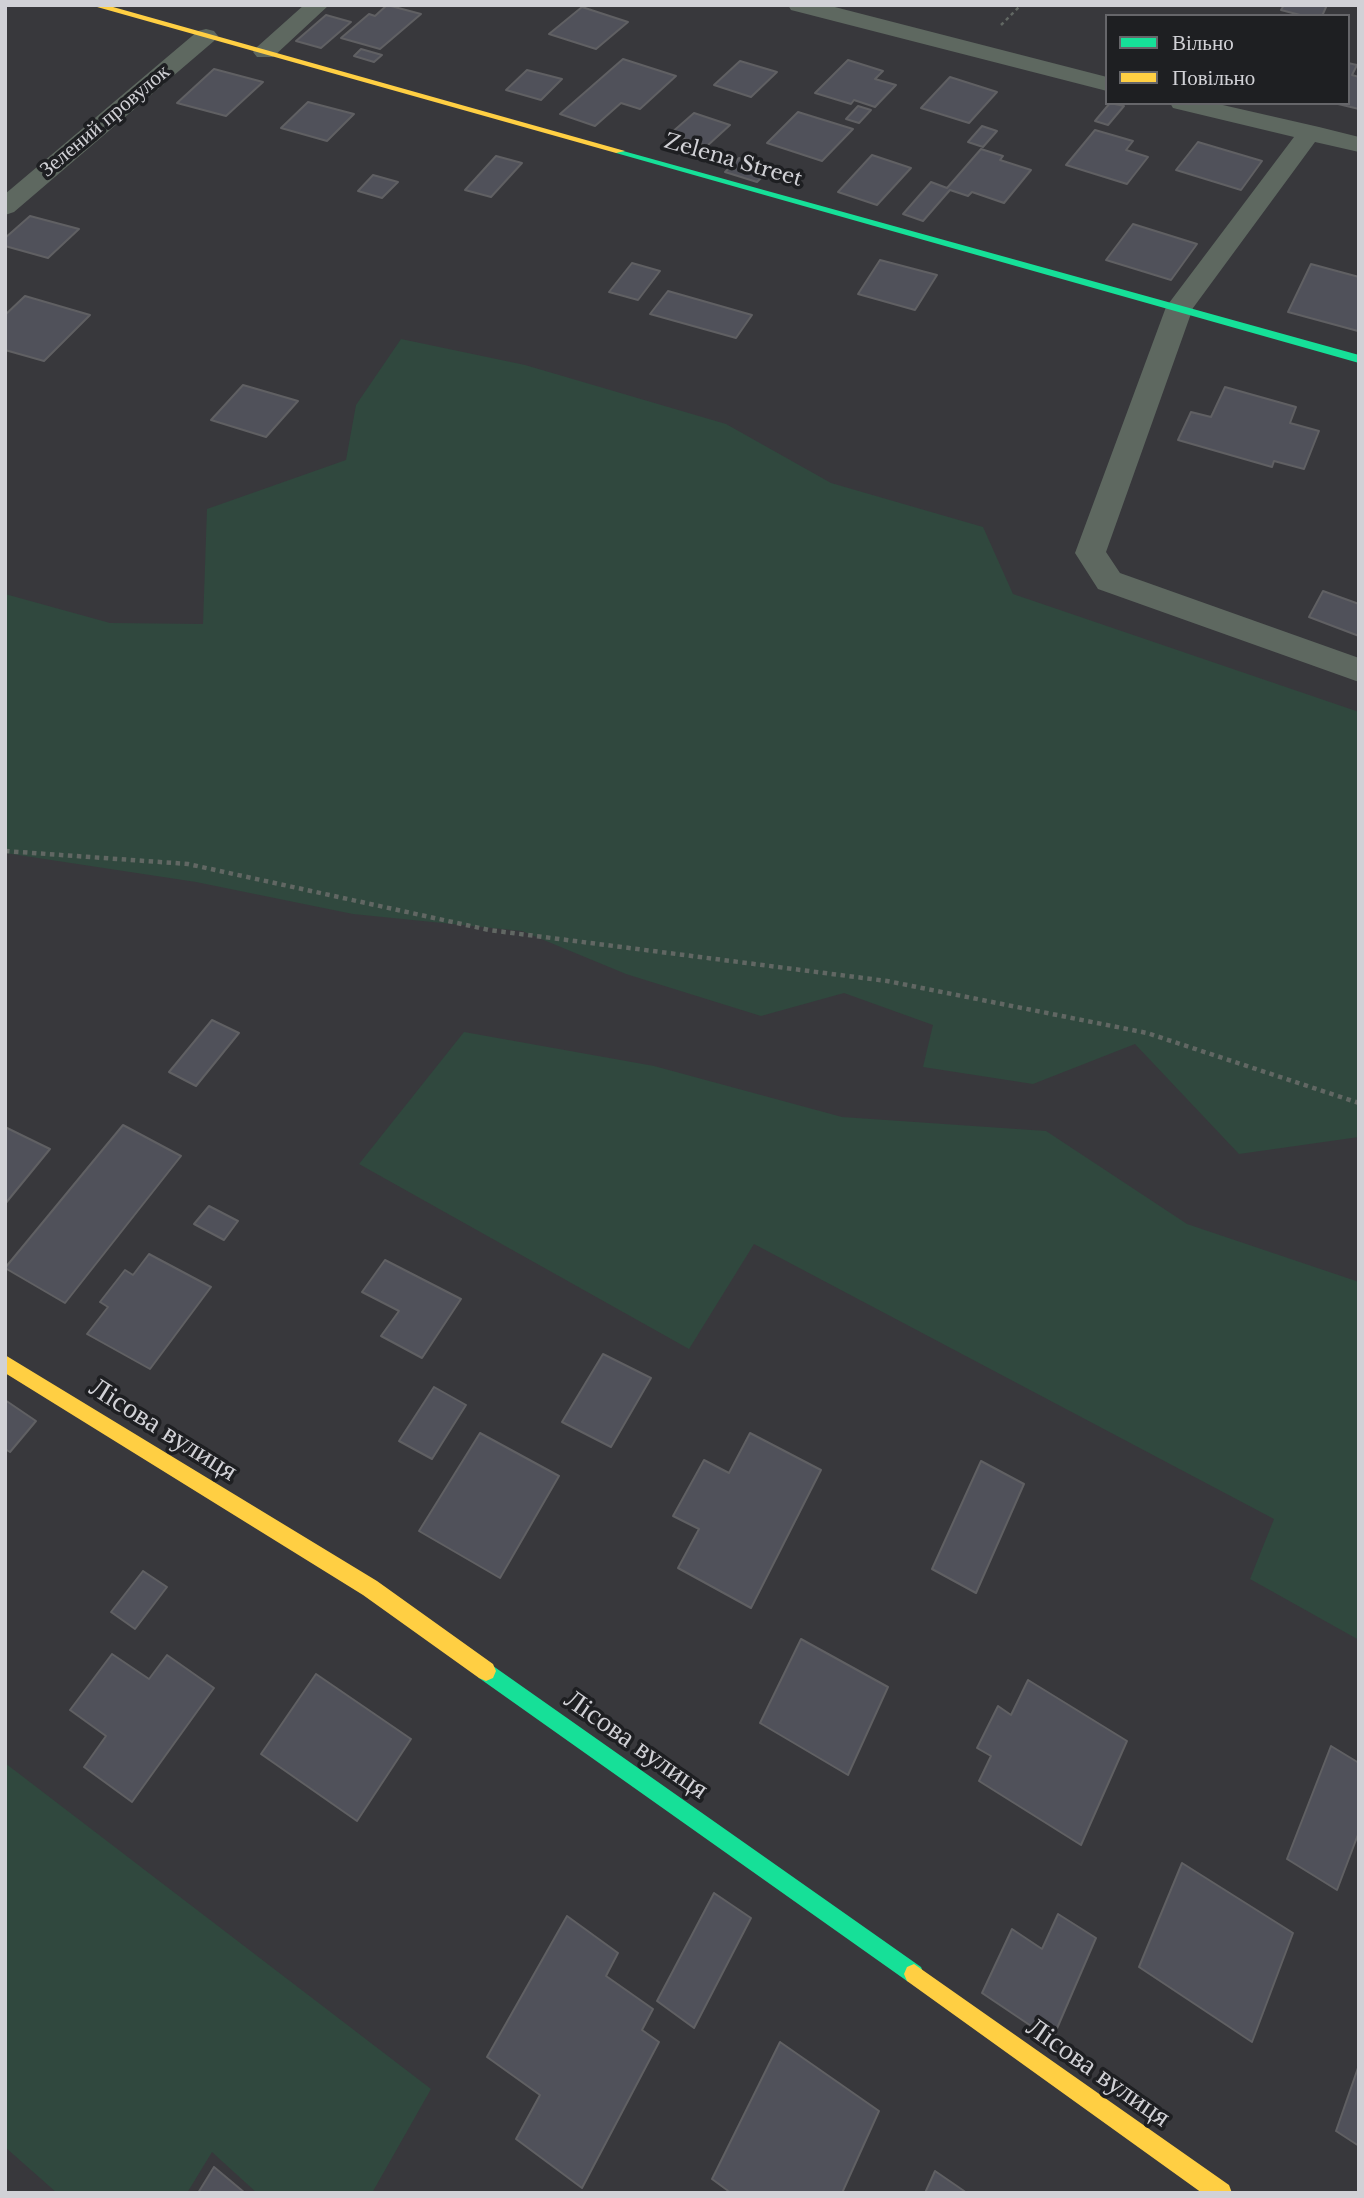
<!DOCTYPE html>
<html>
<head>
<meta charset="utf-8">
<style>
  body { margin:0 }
  #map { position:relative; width:1364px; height:2198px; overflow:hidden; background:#38383c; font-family:"Libre Baskerville",serif }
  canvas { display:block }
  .frame { position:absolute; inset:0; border:7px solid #d1d1d6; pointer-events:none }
  .legend { position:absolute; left:1105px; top:14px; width:245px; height:91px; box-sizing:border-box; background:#1e1f22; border:2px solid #66666a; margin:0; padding:9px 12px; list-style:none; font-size:21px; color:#d1d1d6 }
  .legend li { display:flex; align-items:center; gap:14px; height:35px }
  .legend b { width:35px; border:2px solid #66666a }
</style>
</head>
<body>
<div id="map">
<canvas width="1364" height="2198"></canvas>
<div class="frame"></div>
<ul class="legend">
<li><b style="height:9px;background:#16e098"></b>Вільно</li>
<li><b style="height:9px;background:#ffcf43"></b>Повільно</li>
</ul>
</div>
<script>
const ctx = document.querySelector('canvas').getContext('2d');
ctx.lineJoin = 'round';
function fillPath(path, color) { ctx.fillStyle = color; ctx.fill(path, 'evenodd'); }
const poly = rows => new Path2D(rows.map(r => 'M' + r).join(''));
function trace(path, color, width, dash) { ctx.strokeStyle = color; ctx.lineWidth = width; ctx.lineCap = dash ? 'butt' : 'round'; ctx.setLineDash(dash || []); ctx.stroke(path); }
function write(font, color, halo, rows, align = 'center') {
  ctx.font = font + ' "Libre Baskerville",serif'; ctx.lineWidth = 7; ctx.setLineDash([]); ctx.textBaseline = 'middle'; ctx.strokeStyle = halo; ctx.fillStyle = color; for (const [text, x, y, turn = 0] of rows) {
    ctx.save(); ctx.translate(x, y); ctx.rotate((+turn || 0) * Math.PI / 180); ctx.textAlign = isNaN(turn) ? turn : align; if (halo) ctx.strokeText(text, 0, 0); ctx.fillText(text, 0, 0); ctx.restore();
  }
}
fillPath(poly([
  [401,339,525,365,726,424,831,483,983,527,1013,594,1359,712,1359,1137,1239,1154,1135,1044,1033,1084,923,1067,933,1025,844,993,761,1016,626,974,522,931,353,914,196,882,5,853,5,594,110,623,203,624,207,509,346,460,356,405],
  [464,1032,654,1066,842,1117,1046,1131,1187,1224,1359,1282,1359,1640,1250,1579,1274,1519,754,1244,689,1349,359,1164],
  [5,1763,431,2089,372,2193,257,2193,212,2152,187,2193,57,2193,5,2147]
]), '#30483e');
const building = poly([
  [387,5,421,14,380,49,341,38,369,14,375,16,387,5],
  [1284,5,1327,5,1322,16,1304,16,1281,10,1284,5],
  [582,7,628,22,596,49,549,34,582,7],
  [326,15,351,22,321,48,296,41,326,15],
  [361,49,382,55,374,62,354,56,361,49],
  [623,59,676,76,640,109,621,103,595,126,560,114,623,59],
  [848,60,883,71,875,79,896,85,875,107,854,100,851,104,815,93,848,60],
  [740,61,777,72,751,97,714,85,740,61],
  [1348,63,1357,65,1352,75,1359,77,1359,109,1334,103,1348,103,1348,63],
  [214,69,263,82,226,116,177,103,214,69],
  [527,70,562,79,541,100,506,90,527,70],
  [950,77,997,92,969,123,921,108,950,77],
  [308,102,354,114,327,141,281,128,308,102],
  [1110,103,1124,106,1108,125,1095,121,1110,103],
  [858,106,871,110,859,123,846,119,858,106],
  [798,112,853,129,822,161,767,143,798,112],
  [694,113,730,125,707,146,670,134,694,113],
  [982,126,997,131,983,147,968,142,982,126],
  [1095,130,1133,141,1126,150,1148,157,1127,184,1066,165,1095,130],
  [1198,142,1262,161,1241,190,1176,170,1198,142],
  [981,149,1003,156,1000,160,1031,170,1004,203,972,192,968,196,950,190,923,221,903,214,931,182,947,188,981,149],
  [872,155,911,168,877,205,838,192,872,155],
  [496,156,522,163,491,197,465,190,496,156],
  [739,158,771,168,757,182,725,172,739,158],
  [373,175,398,182,382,198,358,191,373,175],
  [30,216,79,229,48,258,5,246,5,238,30,216],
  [1133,224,1197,244,1171,280,1106,260,1133,224],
  [880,260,937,275,915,310,858,294,880,260],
  [632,263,660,271,638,300,609,292,632,263],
  [1311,264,1359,277,1358,331,1288,312,1311,264],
  [668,291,752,315,736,338,650,314,668,291],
  [25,296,90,315,44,361,5,350,5,315,25,296],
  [243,385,298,401,266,437,211,420,243,385],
  [1225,387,1296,407,1290,423,1319,431,1304,469,1274,461,1272,467,1178,440,1191,412,1211,417,1225,387],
  [1323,591,1359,604,1359,636,1309,617,1323,591],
  [212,1020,239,1033,196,1086,169,1072,212,1020],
  [123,1125,181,1156,65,1303,5,1268,123,1125],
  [5,1127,50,1149,5,1204,5,1127],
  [209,1206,238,1221,224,1240,194,1224,209,1206],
  [149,1254,211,1287,150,1369,87,1334,108,1307,100,1302,125,1270,133,1275,149,1254],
  [385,1260,461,1299,422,1358,381,1336,399,1311,362,1292,385,1260],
  [603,1354,651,1378,611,1447,562,1422,603,1354],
  [434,1387,466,1405,432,1459,399,1441,434,1387],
  [5,1400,36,1421,10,1452,5,1449,5,1400],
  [480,1433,559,1476,500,1578,419,1531,480,1433],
  [750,1433,821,1470,751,1608,678,1568,699,1529,673,1516,704,1460,729,1473,750,1433],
  [981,1461,1024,1484,976,1593,932,1569,981,1461],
  [143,1571,167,1587,135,1629,111,1612,143,1571],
  [801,1639,888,1687,848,1775,760,1723,801,1639],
  [112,1654,149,1679,167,1655,214,1688,132,1802,84,1767,106,1736,70,1710,112,1654],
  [316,1674,411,1739,357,1821,261,1754,316,1674],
  [1028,1680,1127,1741,1081,1845,979,1781,991,1756,977,1748,998,1706,1011,1715,1028,1680],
  [1331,1746,1359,1763,1359,1832,1337,1890,1287,1859,1331,1746],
  [1182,1863,1293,1933,1252,2042,1139,1967,1182,1863],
  [714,1893,751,1918,694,2028,657,2001,714,1893],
  [1058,1914,1096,1938,1052,2040,982,1993,1012,1929,1042,1949,1058,1914],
  [567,1916,618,1953,606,1976,653,2009,642,2030,659,2042,582,2188,516,2139,540,2095,487,2057,567,1916],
  [780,2042,879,2111,842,2193,731,2193,712,2179,780,2042],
  [1359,2065,1359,2146,1336,2131,1359,2065],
  [214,2167,245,2193,198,2193,214,2167],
  [935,2171,967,2193,925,2193,935,2171]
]);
fillPath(building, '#50515a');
trace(building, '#606063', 2);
trace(poly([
  [1001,25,1021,5]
]), '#616763', 2.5, [3.5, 3.5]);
trace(poly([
  [5,851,188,864,489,930,887,981,1147,1033,1359,1103]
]), '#616763', 4.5, [4.5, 4.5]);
fillPath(poly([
  [304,5,329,5,273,57,257,57,253,52,257,47,304,5],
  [788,5,827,5,1107,77,1107,91,791,10,788,5],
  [206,29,214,31,218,36,214,41,14,212,5,215,5,194,198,31,206,29],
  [1170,103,1214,103,1319,127,1359,137,1359,152,1315,142,1193,308,1106,552,1120,573,1359,658,1359,682,1098,589,1075,553,1166,307,1294,137,1173,108,1170,103]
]), '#5e6860');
fillPath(poly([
  [616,149,1359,355,1359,363,616,153,616,149],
  [486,1661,921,1967,924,1974,921,1981,914,1984,907,1981,479,1678,476,1671,479,1664,486,1661]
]), '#16e098');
fillPath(poly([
  [90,5,106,5,625,151,616,153,90,5],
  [5,1355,377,1581,493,1664,496,1671,493,1678,486,1681,479,1678,363,1595,5,1373,5,1355],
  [914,1964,1229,2185,1232,2193,1202,2193,907,1981,904,1974,907,1967,914,1964]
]), '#ffcf43');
write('21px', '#d1d1d6', '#1e1f22', [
  ["Зелений провулок",105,121,-40],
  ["Zelena Street",733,161,16]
]);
write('28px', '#d1d1d6', '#1e1f22', [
  ["Лісова вулиця",163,1430,32],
  ["Лісова вулиця",636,1745,35],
  ["Лісова вулиця",1098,2073,35]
]);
</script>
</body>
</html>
